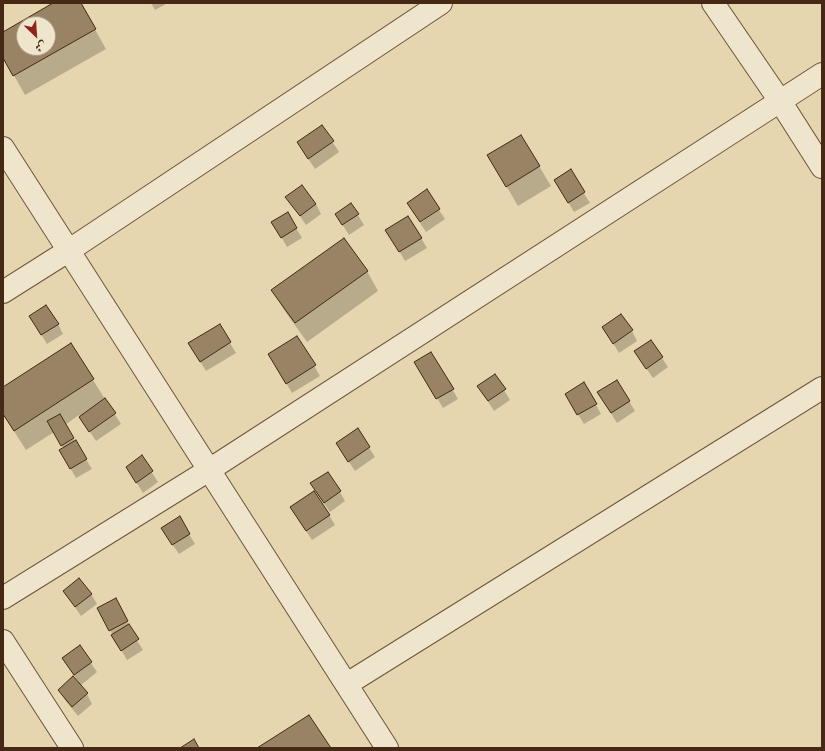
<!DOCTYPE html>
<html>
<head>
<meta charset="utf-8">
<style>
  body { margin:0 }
  #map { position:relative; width:825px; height:751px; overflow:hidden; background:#e6d6b0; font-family:"Libre Bodoni",Amiri,serif }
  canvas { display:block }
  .frame { position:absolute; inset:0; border:4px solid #452914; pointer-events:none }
  .north { position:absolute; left:16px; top:16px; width:40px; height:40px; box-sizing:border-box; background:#efe4cc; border:1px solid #ab9982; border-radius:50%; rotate:155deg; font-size:11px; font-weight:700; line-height:16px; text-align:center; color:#452914 }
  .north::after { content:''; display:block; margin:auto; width:14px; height:18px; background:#8f2418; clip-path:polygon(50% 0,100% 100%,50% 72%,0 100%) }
</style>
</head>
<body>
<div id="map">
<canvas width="825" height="751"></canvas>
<div class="frame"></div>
<div class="north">ش</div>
</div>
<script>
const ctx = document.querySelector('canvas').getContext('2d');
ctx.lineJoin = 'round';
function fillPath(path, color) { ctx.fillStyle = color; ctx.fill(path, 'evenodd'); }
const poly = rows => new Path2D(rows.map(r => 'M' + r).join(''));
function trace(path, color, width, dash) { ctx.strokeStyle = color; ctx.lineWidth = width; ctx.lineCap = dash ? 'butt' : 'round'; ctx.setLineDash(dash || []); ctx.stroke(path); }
fillPath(poly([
  [55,3,80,3,106,49,25,95,3,56,3,33],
  [24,24,48,24,48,48,24,48],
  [151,3,168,3,155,10],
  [322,126,339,152,315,169,298,143],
  [521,136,551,186,518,206,500,175],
  [570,171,590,203,574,212,561,190],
  [287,197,316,204,321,214,306,225],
  [351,204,364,225,349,235,342,224],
  [439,210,445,219,426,232,420,223],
  [287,213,302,238,287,247,273,222],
  [387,230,421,238,427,248,405,261],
  [367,271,378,291,307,342,284,310,272,290],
  [58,324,63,334,47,344,36,326],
  [219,325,236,353,206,371,195,353],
  [603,327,632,331,637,341,619,353],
  [297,337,320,376,292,393,269,354],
  [70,344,121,424,96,441,79,415,65,425,92,469,76,478,60,450,64,449,54,432,26,450,3,414,3,388],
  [431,353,458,399,443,408,416,362],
  [662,358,668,367,653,378,641,361],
  [495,375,510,400,494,411,478,386],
  [617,381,635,411,617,423,604,402],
  [584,384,601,414,584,424,566,394],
  [357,429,375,457,355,471,343,453],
  [142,457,158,482,143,493,127,468],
  [340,492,345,501,330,512,317,493],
  [291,508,329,515,335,525,312,540],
  [179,518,195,544,179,554,168,538],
  [64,591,91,594,97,604,81,616],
  [121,609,132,632,143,650,127,660,110,630],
  [80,647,97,672,80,686,87,694,92,704,78,716,65,700,59,690,79,683,63,659]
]), '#0003');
const building = poly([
  [53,3,81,3,96,29,13,76,3,58,3,32,53,3],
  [24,24,48,24,48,48,24,48,24,24],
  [322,125,334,141,308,159,297,142,322,125],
  [521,135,540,166,506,187,487,155,521,135],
  [571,169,585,192,568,203,554,180,571,169],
  [302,185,316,204,300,216,285,197,302,185],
  [427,189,440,209,420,222,407,203,427,189],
  [351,203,359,214,342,225,335,214,351,203],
  [288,212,297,228,281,238,271,222,288,212],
  [408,216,422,238,399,252,385,230,408,216],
  [344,238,368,271,295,323,271,290,344,238],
  [46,305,59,324,41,335,29,316,46,305],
  [621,314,633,330,613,344,602,327,621,314],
  [220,324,231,342,200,362,188,343,220,324],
  [297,336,316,365,286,384,268,354,297,336],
  [651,340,663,357,646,369,634,351,651,340],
  [71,343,94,379,14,431,3,414,3,387,71,343],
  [431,352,454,389,436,399,414,362,431,352],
  [495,374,506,389,488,401,477,386,495,374],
  [617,380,630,401,611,413,597,392,617,380],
  [584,382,597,404,577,415,565,394,584,382],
  [105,398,116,413,89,432,79,417,105,398],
  [60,414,74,438,61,446,47,421,60,414],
  [358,428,370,447,348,462,336,443,358,428],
  [76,440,87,459,70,469,59,450,76,440],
  [142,455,153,471,136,483,126,467,142,455],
  [328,472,341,491,324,503,310,483,328,472],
  [314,491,330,515,306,531,290,507,314,491],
  [180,516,190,534,172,545,161,528,180,516],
  [79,578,92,594,75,607,63,591,79,578],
  [116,598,128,621,109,631,97,608,116,598],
  [129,624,139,639,121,651,111,635,129,624],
  [80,645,92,662,74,675,62,658,80,645],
  [73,676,88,693,72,707,58,690,73,676],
  [309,715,331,748,257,748,309,715],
  [194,739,199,748,180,748,194,739]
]);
fillPath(building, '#998365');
trace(building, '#452914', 1);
const street = poly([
  [713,3,780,101,822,167],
  [3,148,387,748],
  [3,292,68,251,441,3],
  [3,598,209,470,822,74],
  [3,641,72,748],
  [347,684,822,388]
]);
trace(street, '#6d543b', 24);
trace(street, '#efe4cc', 22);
</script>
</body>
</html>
